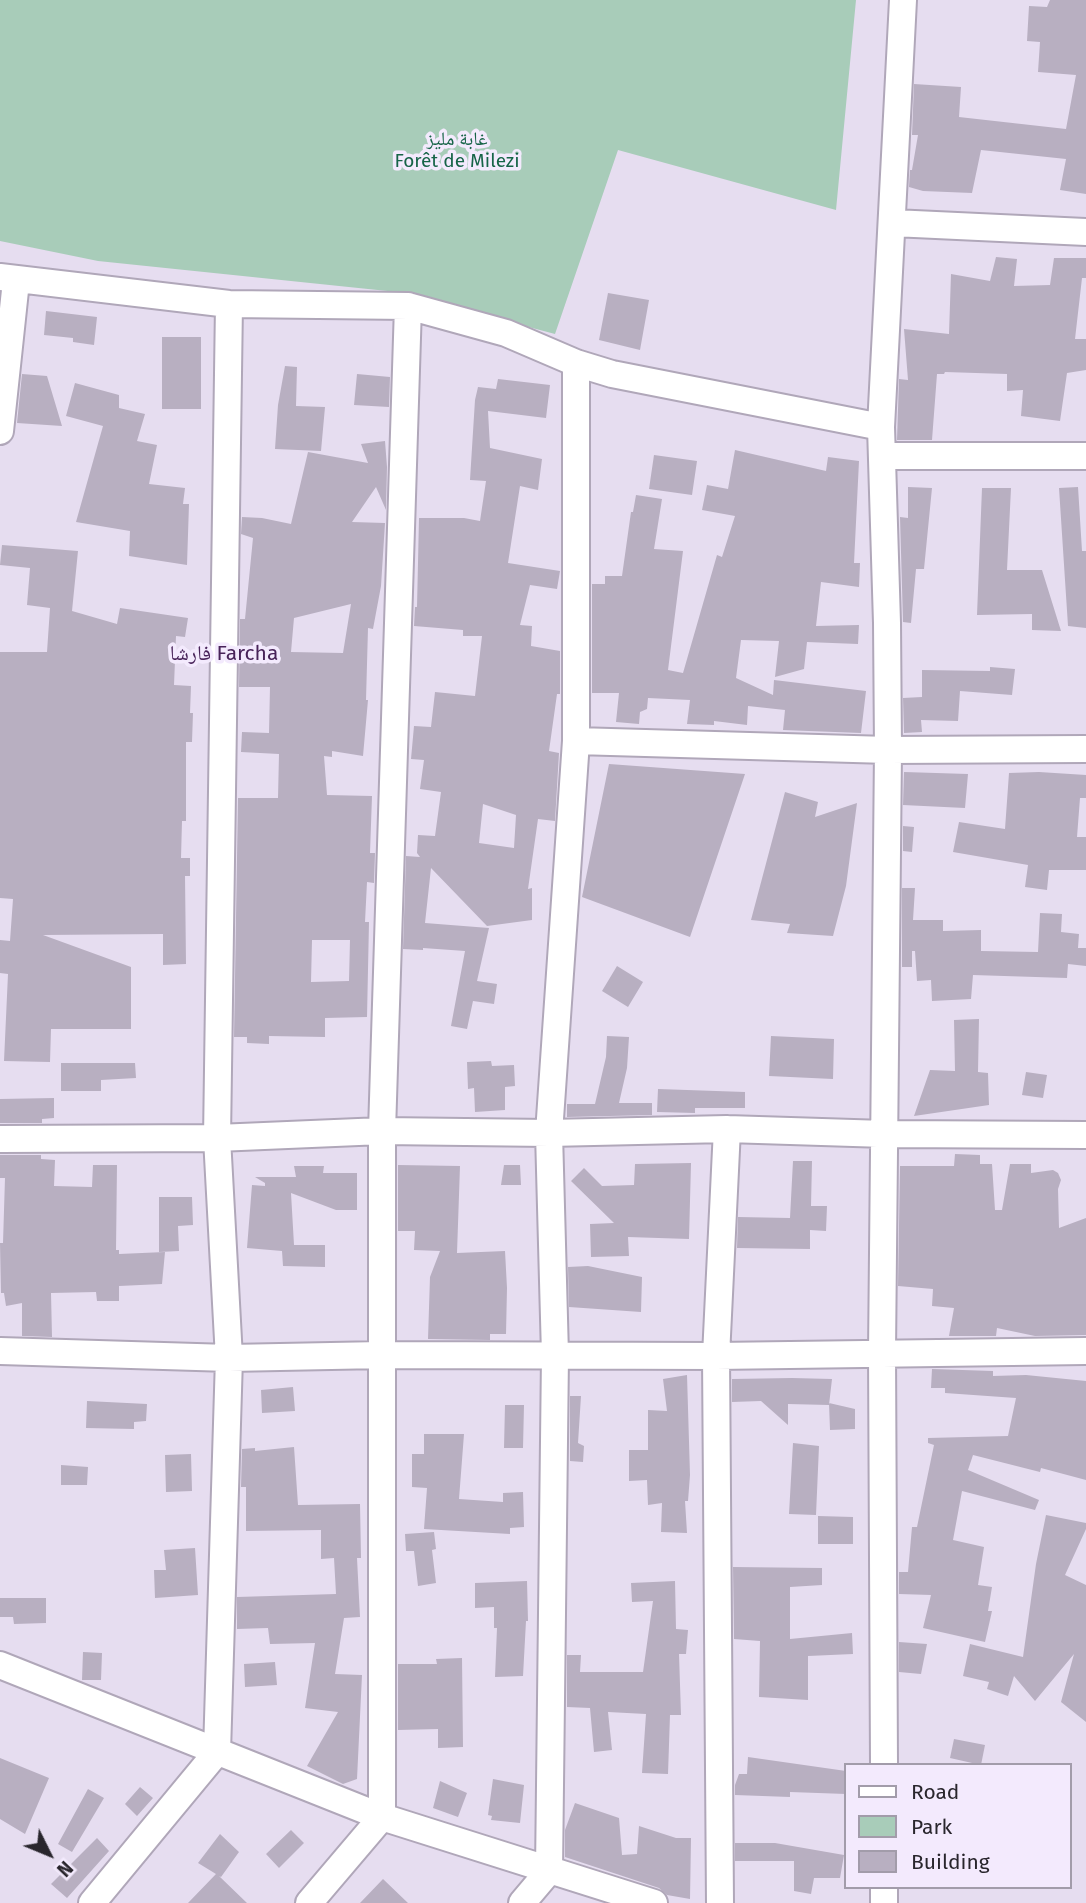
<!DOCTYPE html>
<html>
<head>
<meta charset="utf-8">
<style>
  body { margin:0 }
  #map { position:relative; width:1086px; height:1903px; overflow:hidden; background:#e6ddf0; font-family:"Fira Sans",sans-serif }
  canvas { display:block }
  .legend { position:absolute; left:844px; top:1763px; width:228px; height:126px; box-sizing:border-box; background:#f3eafd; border:2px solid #a29caa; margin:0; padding:9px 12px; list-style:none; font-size:21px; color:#29262d }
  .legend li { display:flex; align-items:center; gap:14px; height:35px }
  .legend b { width:35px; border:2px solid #a29caa }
  .north { position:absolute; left:14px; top:1819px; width:70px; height:70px; -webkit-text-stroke:5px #f3eafd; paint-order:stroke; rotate:133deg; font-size:19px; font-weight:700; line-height:28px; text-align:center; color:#29262d }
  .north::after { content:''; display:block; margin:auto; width:24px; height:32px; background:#29262d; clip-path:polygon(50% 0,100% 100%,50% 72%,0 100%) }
</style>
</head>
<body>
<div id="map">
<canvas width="1086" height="1903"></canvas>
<ul class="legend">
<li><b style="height:9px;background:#fff"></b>Road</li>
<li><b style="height:19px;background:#a8ccb9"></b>Park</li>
<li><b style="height:19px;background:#b8afc1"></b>Building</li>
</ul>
<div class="north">N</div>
</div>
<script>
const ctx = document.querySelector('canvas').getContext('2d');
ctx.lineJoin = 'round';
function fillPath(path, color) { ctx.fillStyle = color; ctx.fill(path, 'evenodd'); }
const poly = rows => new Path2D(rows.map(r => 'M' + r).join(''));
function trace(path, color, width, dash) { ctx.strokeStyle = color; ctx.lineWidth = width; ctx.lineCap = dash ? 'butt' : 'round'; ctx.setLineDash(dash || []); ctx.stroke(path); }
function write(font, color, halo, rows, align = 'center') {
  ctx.font = font + ' "Fira Sans","Noto Naskh Arabic",sans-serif'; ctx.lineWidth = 7; ctx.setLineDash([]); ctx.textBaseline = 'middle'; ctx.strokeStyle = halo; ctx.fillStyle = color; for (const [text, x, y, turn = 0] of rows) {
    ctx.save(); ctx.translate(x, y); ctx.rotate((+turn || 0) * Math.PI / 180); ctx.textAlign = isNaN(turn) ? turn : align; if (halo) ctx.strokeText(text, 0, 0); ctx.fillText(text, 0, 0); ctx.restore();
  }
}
fillPath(poly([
  [0,0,856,0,836,210,618,150,555,334,397,292,98,261,0,241]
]), '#a8ccb9');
fillPath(poly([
  [1050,0,1086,0,1086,194,1060,190,1066,159,981,150,972,193,923,191,909,187,910,170,912,170,918,135,912,135,914,84,961,87,959,117,1066,129,1076,75,1038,72,1040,42,1027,41,1029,6,1047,7],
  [996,257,1017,259,1014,286,1050,285,1054,258,1086,258,1086,278,1082,278,1075,339,1086,339,1086,370,1067,373,1060,421,1021,416,1023,390,1007,391,1007,374,945,372,944,374,937,374,932,440,897,440,899,379,908,380,904,329,949,334,951,274,990,281],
  [608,293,649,300,640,350,599,340],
  [46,311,97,317,94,345,73,342,73,338,44,335],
  [162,337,201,337,201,409,162,409],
  [285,366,297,367,296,406,325,407,321,451,275,449,278,405],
  [22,374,47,376,62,426,17,423],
  [357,374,390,377,389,407,354,405],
  [498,379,550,385,546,418,488,411,490,448,542,459,538,490,520,486,508,563,560,571,557,589,530,585,520,625,532,626,531,646,560,651,560,694,557,694,549,751,559,753,555,821,538,819,528,889,532,888,532,920,487,926,431,868,425,923,489,928,477,981,497,984,494,1004,473,1001,467,1029,451,1026,465,951,423,948,423,950,403,949,406,856,420,857,417,853,418,835,435,836,441,792,420,789,424,760,411,759,414,726,431,727,435,692,475,696,482,636,463,636,463,630,414,626,415,607,417,607,419,518,464,518,480,521,486,481,470,480,475,400,478,387,496,389],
  [483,804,516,815,514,848,479,843],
  [75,383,119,395,119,408,145,414,137,441,157,445,149,484,185,488,183,504,189,504,187,565,129,556,130,531,76,522,103,426,66,416],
  [385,441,387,467,386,510,376,487,352,522,385,523,381,586,373,629,368,628,366,700,368,700,363,756,332,751,332,757,324,756,327,795,372,796,370,853,375,853,374,883,367,882,365,922,369,922,367,1017,325,1018,325,1037,269,1036,269,1044,247,1043,247,1037,234,1037,238,798,278,798,279,754,241,752,242,732,269,733,270,687,239,687,240,619,245,619,253,538,241,534,242,517,262,518,291,524,308,452,368,463,361,444],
  [351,604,343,653,291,652,294,618],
  [312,940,350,940,349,981,311,982],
  [735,450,826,471,828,457,859,461,854,563,860,563,859,587,821,582,816,626,859,625,858,644,807,642,804,669,775,677,779,641,741,640,736,678,773,695,774,680,866,691,861,733,783,730,785,710,748,706,747,725,714,721,714,725,687,724,690,700,648,698,647,709,640,712,639,724,616,722,619,693,592,693,592,584,605,584,605,576,622,576,631,512,633,512,636,495,662,499,654,549,683,551,668,670,683,673,717,555,722,557,735,516,702,510,707,485,728,489],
  [654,455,697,461,692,495,649,489],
  [908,487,932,488,924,569,916,569,911,623,903,622,900,517,908,518],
  [1078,487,1082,551,1086,551,1086,628,1068,626,1059,488],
  [982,488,1011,488,1007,570,1042,570,1061,631,1032,630,1032,614,977,615],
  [2,545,78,551,72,611,117,624,120,608,188,618,185,637,176,636,174,685,191,686,190,713,193,713,192,742,186,742,186,821,182,821,181,858,190,858,190,876,185,876,186,964,163,965,163,934,43,935,131,967,131,1029,51,1029,50,1062,4,1061,8,974,0,973,0,940,10,941,13,899,0,898,0,652,47,652,50,608,27,605,30,568,0,565],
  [990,667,1015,669,1012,695,960,691,958,721,921,720,922,732,904,733,903,698,922,697,922,670,990,671],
  [609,764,745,774,690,937,582,897],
  [904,772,968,774,965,808,903,805],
  [1039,772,1086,775,1086,798,1080,798,1077,837,1086,837,1086,870,1049,870,1047,890,1025,887,1028,865,953,852,959,822,1005,829,1009,773],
  [785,792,818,802,815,817,857,803,846,886,833,936,787,933,790,924,751,920],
  [903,826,914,827,912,852,903,851],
  [902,888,915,888,913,920,943,920,943,931,981,930,981,951,1038,952,1040,913,1062,914,1061,932,1079,934,1078,948,1086,948,1086,966,1068,964,1067,978,973,975,971,999,932,1001,931,980,917,981,915,951,912,951,912,967,902,967],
  [617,966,643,982,628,1007,602,991],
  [979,1019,978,1072,988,1073,989,1105,914,1116,930,1070,955,1071,954,1020],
  [607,1036,629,1037,627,1068,619,1103,652,1103,652,1115,567,1117,567,1104,595,1104,606,1057],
  [771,1036,834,1039,833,1079,769,1076],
  [491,1061,492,1066,514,1065,515,1086,505,1087,505,1110,475,1112,474,1088,468,1089,467,1062],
  [61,1063,135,1063,136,1078,101,1080,101,1091,61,1091],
  [1026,1072,1047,1075,1043,1098,1022,1095],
  [658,1089,745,1092,745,1108,695,1108,695,1113,657,1112],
  [54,1098,54,1118,42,1119,42,1123,0,1123,0,1099],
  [955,1154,980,1155,980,1164,992,1164,995,1210,1002,1210,1010,1164,1031,1164,1031,1173,1053,1170,1058,1173,1061,1180,1058,1189,1059,1228,1086,1218,1086,1335,1035,1336,997,1328,996,1336,949,1336,954,1308,932,1306,933,1289,898,1286,900,1166,954,1166],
  [0,1155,41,1155,41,1159,55,1160,54,1186,92,1187,93,1165,117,1165,116,1250,119,1250,119,1254,165,1252,162,1284,119,1286,119,1301,97,1301,96,1292,51,1293,52,1337,22,1336,22,1303,6,1306,4,1293,1,1293,0,1243,3,1243,5,1178,0,1178],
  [793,1161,812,1161,811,1206,827,1206,826,1231,810,1230,810,1249,737,1248,738,1217,790,1218],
  [691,1163,689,1239,628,1237,629,1256,591,1257,590,1224,614,1223,571,1181,584,1168,602,1186,634,1185,635,1164],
  [398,1165,460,1166,457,1253,505,1251,507,1288,506,1334,490,1334,490,1340,428,1339,430,1277,440,1251,414,1250,415,1231,398,1231],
  [504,1165,520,1165,521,1185,501,1185],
  [294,1166,324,1166,323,1173,357,1173,357,1210,336,1210,291,1193,294,1245,325,1245,325,1267,283,1266,282,1251,247,1248,252,1185,265,1186,265,1183,255,1177,296,1177],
  [159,1197,192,1197,193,1225,178,1226,179,1251,159,1252],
  [588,1266,642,1277,641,1312,569,1307,568,1267],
  [932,1369,993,1371,993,1376,1026,1375,1086,1381,1086,1480,1041,1468,1040,1472,973,1455,968,1470,1039,1500,1035,1510,962,1491,953,1540,984,1547,978,1585,992,1587,988,1611,992,1611,985,1642,923,1628,931,1595,899,1594,899,1572,908,1572,912,1527,917,1527,934,1445,928,1443,928,1438,1008,1436,1016,1398,945,1393,945,1388,931,1388],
  [687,1375,690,1475,688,1501,685,1501,687,1533,661,1532,662,1503,648,1505,647,1480,629,1481,629,1450,648,1450,648,1410,667,1411,663,1379],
  [792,1378,832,1379,829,1405,788,1404,788,1425,761,1401,732,1402,732,1379],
  [293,1387,295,1411,262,1413,261,1390],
  [570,1396,581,1396,578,1443,584,1446,583,1462,570,1461],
  [87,1401,147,1404,146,1421,134,1422,134,1429,86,1428],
  [829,1403,855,1409,855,1429,830,1430],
  [505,1405,524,1405,523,1448,504,1448],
  [424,1434,464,1434,459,1499,503,1502,503,1493,523,1492,524,1527,510,1528,510,1534,424,1529,427,1488,412,1487,412,1454,424,1454],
  [793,1443,819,1446,816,1515,789,1514],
  [294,1447,298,1505,360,1504,361,1558,357,1558,360,1617,344,1618,335,1674,362,1675,357,1779,343,1784,307,1766,338,1712,305,1708,315,1643,270,1644,268,1628,237,1629,237,1597,336,1594,334,1558,321,1559,321,1530,246,1531,246,1487,241,1487,242,1449,255,1448,255,1451],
  [191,1454,192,1491,166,1492,165,1455],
  [61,1465,88,1467,87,1485,61,1485],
  [1046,1515,1086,1523,1086,1529,1065,1575,1086,1585,1086,1722,1061,1702,1074,1654,1035,1701,1014,1676,1008,1696,987,1689,989,1682,963,1676,970,1644,1023,1657,1036,1564],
  [818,1516,853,1517,853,1544,818,1544],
  [434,1532,436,1549,432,1550,436,1583,418,1586,414,1551,406,1551,405,1534],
  [195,1548,198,1595,155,1598,154,1570,166,1570,164,1550],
  [733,1567,822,1568,822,1585,790,1587,790,1639,852,1633,853,1654,808,1656,808,1700,759,1697,760,1641,734,1639],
  [527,1581,528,1621,526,1621,523,1676,495,1677,497,1628,494,1628,494,1607,475,1608,475,1583],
  [675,1581,676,1629,688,1630,686,1654,679,1654,681,1715,670,1715,668,1774,642,1773,646,1714,608,1712,612,1750,594,1752,590,1708,567,1707,567,1655,581,1655,580,1672,643,1672,653,1601,632,1602,631,1583],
  [0,1598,46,1598,46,1623,14,1624,13,1617,0,1617],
  [899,1642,927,1644,921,1674,899,1672],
  [83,1652,102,1653,101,1680,82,1680],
  [462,1658,463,1747,438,1748,438,1729,398,1730,398,1664,437,1664,436,1659],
  [275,1662,277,1685,245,1687,244,1664],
  [954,1739,985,1745,981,1765,950,1758],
  [748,1757,846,1771,846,1794,790,1792,790,1797,735,1795,735,1785,739,1774,747,1774],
  [0,1758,49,1778,25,1834,0,1819],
  [493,1779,524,1785,520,1823,491,1820,492,1816,488,1815],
  [440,1781,467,1793,458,1817,433,1808],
  [140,1787,153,1798,137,1816,125,1804],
  [88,1789,104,1798,72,1852,58,1844],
  [575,1803,619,1818,622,1855,637,1854,639,1826,676,1838,691,1838,690,1899,667,1895,659,1888,565,1857,565,1830],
  [291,1830,304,1843,279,1868,266,1854],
  [220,1834,239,1852,221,1877,219,1876,247,1903,188,1903,216,1874,198,1863],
  [97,1838,109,1851,67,1898,51,1884],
  [735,1843,775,1843,844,1855,840,1878,814,1878,811,1894,794,1891,794,1861,735,1861],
  [383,1879,408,1903,360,1903]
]), '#b8afc1');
const minor = poly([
  [893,223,1086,232],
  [0,277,229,304,408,306,506,333,576,363,612,374,881,427],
  [0,431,16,281],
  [883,456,1086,456],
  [576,741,888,750,1086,749],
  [0,1139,217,1138,382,1131,549,1133,727,1129,885,1134,1086,1135],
  [0,1351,229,1358,382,1355,716,1356,1086,1351],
  [0,1665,382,1817,654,1903],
  [884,1765,882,1352,888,750,887,623,881,427,903,0],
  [884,1887,884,1903],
  [92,1903,217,1752,229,1358,217,1138,229,304],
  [309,1903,382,1817,382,1131,408,306],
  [522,1903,549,1871,555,1355,549,1133,576,741,576,363],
  [720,1903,716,1356,727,1129]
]);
trace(minor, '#b0a7b9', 30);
trace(minor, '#fff', 26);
write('19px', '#166447', '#f3eafd', [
  ["غابة مليز",457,140],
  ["Forêt de Milezi",457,162]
]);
write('21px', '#482359', '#f3eafd', [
  ["فارشا Farcha",224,654]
]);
</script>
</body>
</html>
